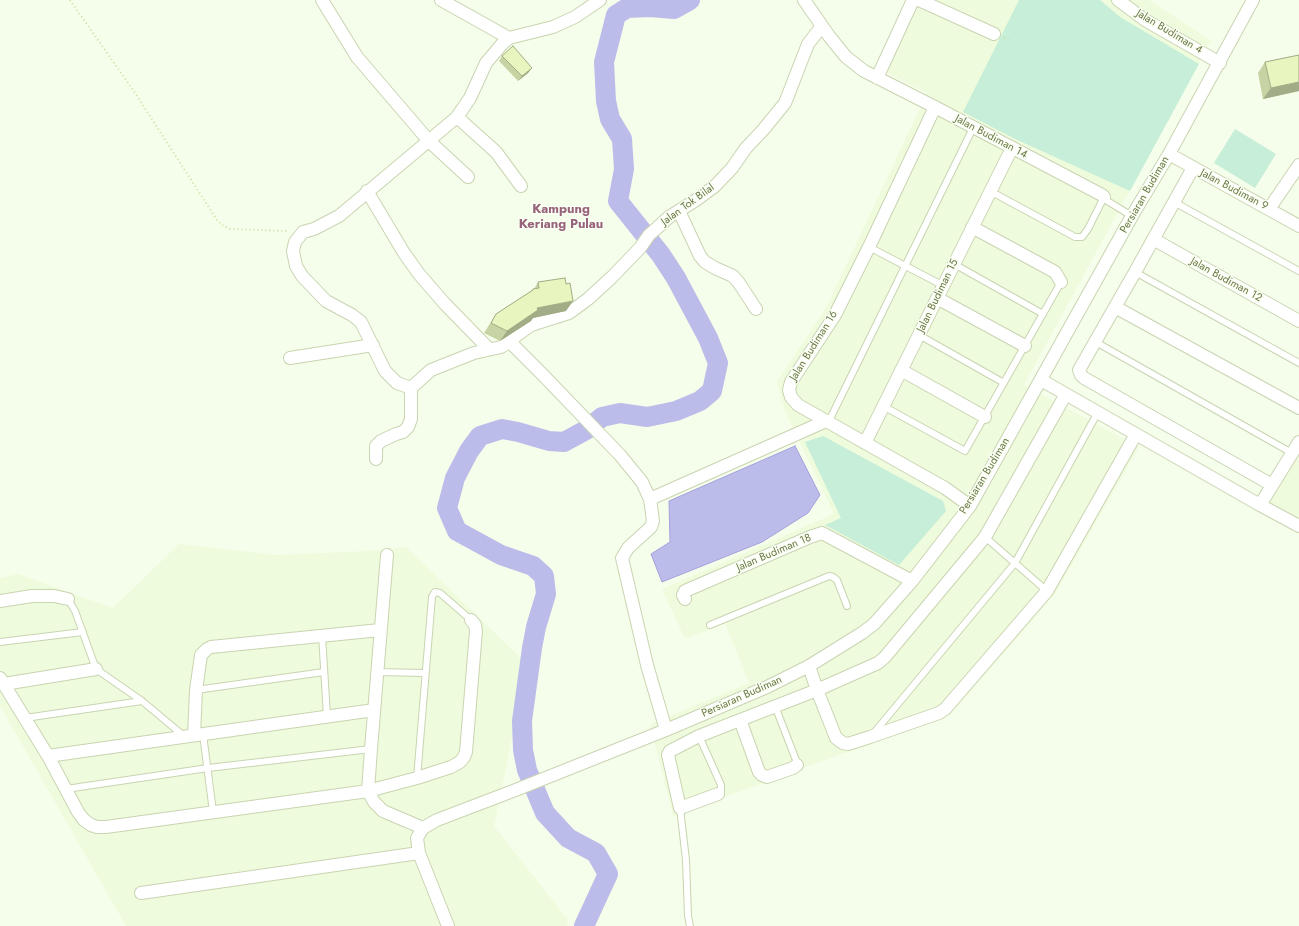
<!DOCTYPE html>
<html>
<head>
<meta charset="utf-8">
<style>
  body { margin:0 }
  canvas { display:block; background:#f5feea }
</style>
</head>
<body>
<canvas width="1299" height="926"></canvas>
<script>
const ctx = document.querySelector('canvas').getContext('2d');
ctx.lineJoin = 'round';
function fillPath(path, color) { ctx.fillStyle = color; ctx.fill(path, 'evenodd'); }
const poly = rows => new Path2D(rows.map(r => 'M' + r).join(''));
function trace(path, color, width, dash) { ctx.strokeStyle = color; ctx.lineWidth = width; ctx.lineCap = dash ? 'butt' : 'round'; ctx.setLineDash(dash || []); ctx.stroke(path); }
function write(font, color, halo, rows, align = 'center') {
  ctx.font = font + ' Jost,sans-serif'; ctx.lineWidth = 3; ctx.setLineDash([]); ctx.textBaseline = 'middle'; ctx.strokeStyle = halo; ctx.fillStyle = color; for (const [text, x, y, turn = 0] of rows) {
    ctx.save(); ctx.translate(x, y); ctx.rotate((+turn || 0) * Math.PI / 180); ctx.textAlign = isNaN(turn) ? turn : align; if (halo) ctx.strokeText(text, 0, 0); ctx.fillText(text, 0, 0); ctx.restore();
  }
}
fillPath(poly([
  [907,0,1149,0,1211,41,1024,385,1139,447,1055,594,951,714,673,816,650,724,749,683,725,623,685,639,662,589,834,514,785,411,777,382,826,308,927,93,878,68],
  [1299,438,1299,533,1254,509],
  [179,544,276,555,368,551,406,547,527,664,494,826,568,920,567,926,126,926,0,706,0,578,18,574,113,608]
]), '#effbdd');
fillPath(poly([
  [1019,0,1100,0,1120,17,1199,64,1130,191,1015,139,963,112],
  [1235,129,1276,154,1255,188,1214,163],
  [823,436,943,501,946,511,899,565,825,525,841,518,805,442]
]), '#c6eed8');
const water = poly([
  [795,446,820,495,808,513,762,542,662,582,651,554,670,542,669,501,795,446]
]);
fillPath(water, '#bcbcea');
trace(water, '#a2a1dd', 1);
trace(poly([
  [584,926,608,874,596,853,568,838,545,813,527,770,523,750,522,721,532,648,536,627,546,594,544,576,533,566,501,555,457,531,447,508,455,478,469,451,480,436,502,429,518,432,549,441,564,442,586,430,602,417,620,413,647,417,676,411,700,401,712,391,718,363,708,338,676,278,661,255,618,201,624,169,622,139,610,119,606,101,604,62,616,15,627,8,650,7,674,9,690,0]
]), '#bcbcea', 20);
const lane = poly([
  [990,191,1075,237,1082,237,1088,229,1104,197],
  [1104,199,1132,216],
  [1174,202,1299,271],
  [869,247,944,286],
  [954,264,1043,314],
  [1135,272,1299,363],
  [919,335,1004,383],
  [1094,341,1292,453],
  [883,406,965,451,1061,282],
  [828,423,973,128],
  [985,537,1047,591],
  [68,599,75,611,96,669,142,701,184,736],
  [710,625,829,576,833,577,837,580,847,606],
  [322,635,327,716],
  [0,642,83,632],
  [377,672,425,673],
  [196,690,324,672],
  [775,706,796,760,797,765],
  [25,718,142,701],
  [203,734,213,812],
  [873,734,1015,563,1098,412],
  [699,736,721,785,721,790,718,794],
  [417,778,432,597,433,595,435,592,440,593,471,620],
  [66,789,208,768,371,749],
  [680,808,686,860,688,916,690,926]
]);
const street = poly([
  [322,0,357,57,429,141,468,177],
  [441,0,509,38],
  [600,0,575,17,553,27,509,38,502,44,486,63,470,98,457,117,339,216,314,229,303,232,295,242,293,251,296,266,302,276,326,301,352,315,361,322,385,371,397,383,411,388,431,370,474,353,501,347,510,342,517,335,531,325,569,313,588,299,612,277,640,248,649,235,657,228,669,217,696,200,715,186,732,168,746,148,763,130,785,103,808,44,822,26],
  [804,0,829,36,846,57,864,71,935,107,1102,195,1104,197],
  [919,0,994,34],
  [1118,0,1145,20,1220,63],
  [877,78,913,0],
  [935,107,869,247,835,315,791,382,789,390,791,397,798,405,945,488,970,506],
  [457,117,496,152,521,186],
  [1169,154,1299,226],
  [1193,168,1135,272,1079,370,1081,375,1084,378,1272,485],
  [367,191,404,253,419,274,445,304,489,349],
  [1269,209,1299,165],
  [679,211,700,256,705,262,715,268,733,276,739,283,756,309],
  [972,227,1055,272,1061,282],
  [1153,239,1299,321],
  [937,298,1025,346],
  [1115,307,1299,408],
  [510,342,542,374,620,455,642,482,650,499,653,521,651,527,628,548,622,558,647,665,666,730],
  [290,358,373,345],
  [901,370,985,417],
  [1041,380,1260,505,1299,526],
  [865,443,1012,148],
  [376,459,376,446,381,441,396,434,403,432,408,427,411,419,411,388],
  [650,499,826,421],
  [1260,505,1299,442],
  [387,555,371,749,368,791,374,802,383,811,423,828],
  [685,599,683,595,685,591,810,537,822,533,912,581],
  [0,601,32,596,54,596,68,599],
  [809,666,817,690,836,738,843,743,848,744,870,737,939,713,945,709,1047,591,1136,434],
  [0,678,48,756,78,812,84,820,91,825,97,827,106,827,368,791,417,778,451,767,460,762,464,757,466,752,476,631,475,625,471,620],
  [4,684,96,669],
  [740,720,759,772,762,775,767,777,793,768,797,765],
  [194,735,196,690,201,655,207,649,211,647,380,630],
  [48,756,374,710],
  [718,794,680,808,668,755,670,751,699,736,817,690,878,663,885,657,985,537,1066,394],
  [141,893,419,853],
  [448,926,419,853,417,838,423,828,437,820,513,791,666,730,767,687,809,666,862,633,874,624,912,581,970,506,1132,216,1169,154,1253,0]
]);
trace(lane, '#c9d4b1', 8);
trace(street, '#c9d4b1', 14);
trace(poly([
  [70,0,133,90,217,220,222,225,230,229,288,231],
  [1004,38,1011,41]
]), '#cddca1', 2, [1, 3]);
trace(lane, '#fff', 6);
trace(street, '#fff', 12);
fillPath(poly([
  [1299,55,1299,91,1263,99,1258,73,1265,62],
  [502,56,532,68,528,73,518,81,499,61],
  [538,282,566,311,533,318,531,321,500,341,484,333,496,314,531,291,533,289,534,289]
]), '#c8d3a4');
fillPath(poly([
  [532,68,528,73,518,81,522,76],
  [1299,82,1299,91,1263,99,1271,88],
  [573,301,566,311,533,318,531,321,500,341,507,331,537,308]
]), '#a2ac86');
const building = poly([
  [513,46,532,68,522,76,502,56,513,46],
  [1299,55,1299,82,1271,88,1265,62,1299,55],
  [565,278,566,284,570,283,573,301,537,308,538,310,507,331,491,323,496,314,533,290,533,289,539,288,538,282,565,278]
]);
fillPath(building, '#e8f5bf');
trace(building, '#a2ac86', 1);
write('11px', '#6c7747', '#f9fff2', [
  ["Jalan Budiman 4",1169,32,31],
  ["Jalan Budiman 14",991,137,28],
  ["Jalan Budiman 9",1234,190,28],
  ["Persiaran Budiman",1145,195,-60],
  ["Jalan Tok Bilal",688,205,-36],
  ["Jalan Budiman 12",1226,280,29],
  ["Jalan Budiman 15",938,296,-64],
  ["Jalan Budiman 16",814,346,-58],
  ["Persiaran Budiman",985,476,-59],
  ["Jalan Budiman 18",774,553,-23],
  ["Persiaran Budiman",742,697,-24]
]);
write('bold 13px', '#97637b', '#f9fff2', [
  ["Kampung",561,210],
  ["Keriang Pulau",561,225]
]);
</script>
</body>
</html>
